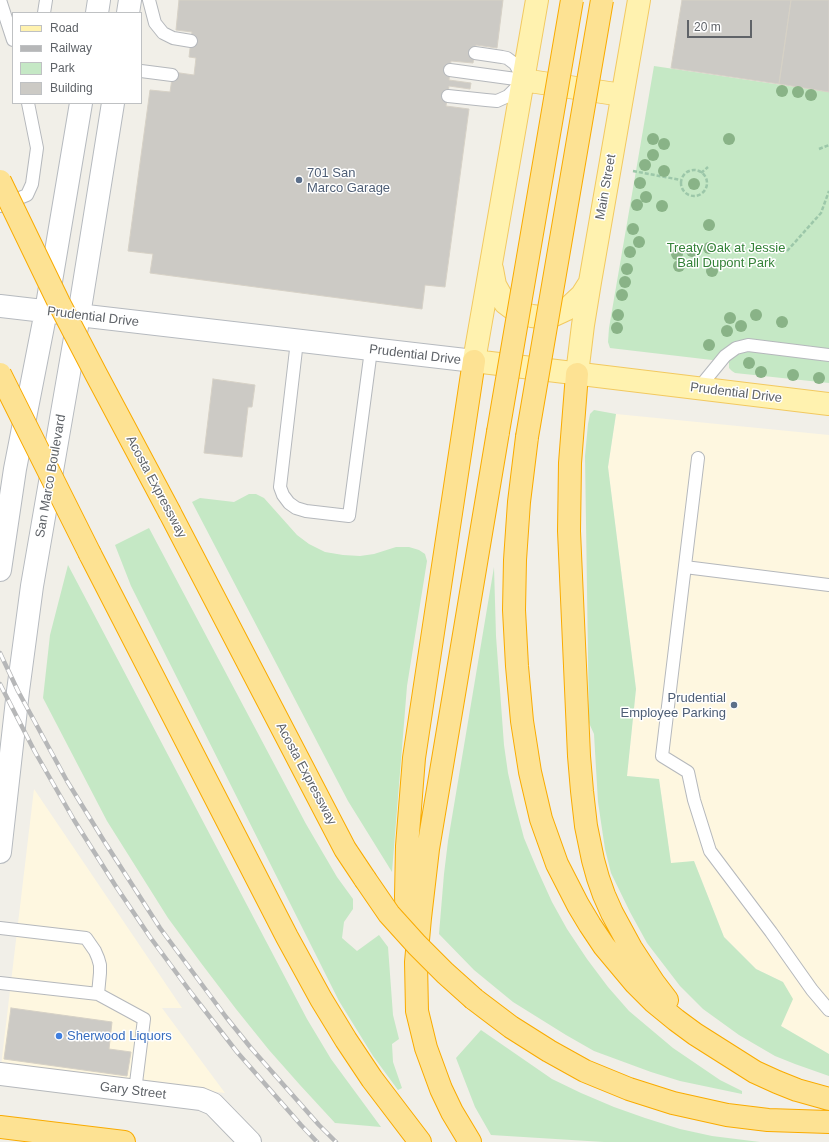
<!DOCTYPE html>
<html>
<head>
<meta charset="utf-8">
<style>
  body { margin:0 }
  #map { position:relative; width:829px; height:1142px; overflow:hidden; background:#f1efe8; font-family:Helvetica,sans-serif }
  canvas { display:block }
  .legend { position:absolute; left:12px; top:12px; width:130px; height:92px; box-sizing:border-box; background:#fff; border:1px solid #bfc1c3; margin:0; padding:5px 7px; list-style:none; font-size:12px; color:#5f6368 }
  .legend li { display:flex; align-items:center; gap:8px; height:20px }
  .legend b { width:20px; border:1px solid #bfc1c3 }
  .scale { position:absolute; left:687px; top:20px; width:65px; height:18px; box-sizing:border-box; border:2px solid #5f6368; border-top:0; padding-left:5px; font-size:12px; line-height:14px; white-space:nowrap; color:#5f6368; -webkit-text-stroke:3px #fff; paint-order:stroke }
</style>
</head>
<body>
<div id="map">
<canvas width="829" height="1142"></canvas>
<ul class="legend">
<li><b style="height:5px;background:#fff2af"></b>Road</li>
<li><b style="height:5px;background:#b6b7b8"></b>Railway</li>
<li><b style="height:11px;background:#c5e8c5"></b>Park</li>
<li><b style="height:11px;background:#cccac5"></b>Building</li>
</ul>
<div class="scale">20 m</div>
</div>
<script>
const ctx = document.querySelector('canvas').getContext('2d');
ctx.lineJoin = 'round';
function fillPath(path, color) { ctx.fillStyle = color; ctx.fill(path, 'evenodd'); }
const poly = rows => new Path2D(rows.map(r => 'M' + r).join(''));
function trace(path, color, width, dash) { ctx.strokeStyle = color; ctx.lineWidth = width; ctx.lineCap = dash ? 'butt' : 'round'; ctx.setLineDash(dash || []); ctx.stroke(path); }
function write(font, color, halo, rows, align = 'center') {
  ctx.font = font + ' Helvetica,sans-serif'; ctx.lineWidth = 3; ctx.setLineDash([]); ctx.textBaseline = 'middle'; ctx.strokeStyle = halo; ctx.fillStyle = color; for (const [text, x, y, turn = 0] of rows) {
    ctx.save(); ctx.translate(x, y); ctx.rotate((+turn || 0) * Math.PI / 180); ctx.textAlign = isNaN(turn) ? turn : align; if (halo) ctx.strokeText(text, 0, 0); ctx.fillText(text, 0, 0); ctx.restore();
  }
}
fillPath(poly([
  [616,414,829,435,829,1054,781,1026,783,982,756,969,724,937,694,861,671,864,659,779,627,776,636,689,608,467],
  [34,789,182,1008,162,1008,225,1093,1,1066]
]), '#fef7e0');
fillPath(poly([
  [654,66,829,92,829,383,735,373,732,371,729,368,729,362,610,348,608,342,609,328],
  [594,410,616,414,608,467,636,689,627,776,659,779,671,863,694,861,724,937,756,969,783,982,793,999,781,1026,829,1054,829,1076,795,1064,775,1056,739,1035,703,1009,680,986,647,943,630,912,611,873,605,849,598,802,594,734,589,723,585,456,588,424,590,414],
  [249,494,256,494,264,498,297,535,309,544,325,552,343,555,360,556,374,554,396,547,409,547,419,550,425,554,427,561,407,686,392,872,348,801,192,502,200,498,234,502],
  [149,528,306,824,337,877,353,899,353,909,344,922,342,938,357,951,379,935,388,947,393,1015,399,1039,392,1044,393,1062,402,1088,398,1090,373,1056,339,1001,131,586,115,545],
  [68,565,307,1019,331,1059,381,1127,335,1123,300,1085,269,1050,236,1009,201,963,168,918,107,821,43,698,50,635],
  [494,567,496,636,504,745,508,773,515,804,524,838,537,869,552,902,567,929,587,959,608,987,629,1011,673,1048,720,1080,742,1091,742,1094,680,1081,651,1072,594,1051,566,1035,513,1002,474,970,439,934,444,874,448,841],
  [481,1030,552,1079,581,1093,614,1107,645,1118,680,1129,712,1136,760,1142,604,1142,491,1135,475,1107,456,1058]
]), '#c5e8c5');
const building = poly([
  [179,0,503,0,497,48,476,45,473,63,451,61,449,80,471,83,470,89,449,86,446,106,469,109,445,287,425,285,422,309,150,273,153,254,128,251,150,90,170,92,173,72,194,75,196,58,189,57,192,32,176,30,179,0],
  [682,0,791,0,779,84,671,68,682,0],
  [791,0,829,0,829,92,779,84,791,0],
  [213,379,255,385,252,407,248,407,242,457,204,453,213,379],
  [11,1008,112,1022,109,1049,131,1052,127,1076,4,1059,11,1008]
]);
fillPath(building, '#cccac5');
trace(building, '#d6d1c6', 1);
const service = poly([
  [0,0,13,40],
  [149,0,155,23,163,33,173,38,191,41],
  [44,13,46,0],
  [475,53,502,57,507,58,515,64,523,78],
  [450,70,523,80],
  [141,71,172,75],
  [448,96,486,100,497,101,508,96,520,84],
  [0,206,27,195,32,184,37,148,28,103],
  [297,341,280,487,283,495,289,503,296,508,306,511,349,516,371,350],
  [698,389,725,356,736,348,748,345,829,355],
  [698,458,662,756,688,772,694,800,710,851,771,932,812,990,829,1010],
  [685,567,829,585],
  [0,928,86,938,95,951,98,958,100,965,100,973,98,994],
  [0,983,98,994,144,1019,135,1091]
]);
const minor = poly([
  [0,1074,201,1099,213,1104,250,1142]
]);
const secondary = poly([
  [97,13,99,0],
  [128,13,130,0],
  [0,306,474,361],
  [0,570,15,469,46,311,81,103],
  [0,852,18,691,32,586,79,315,113,103]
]);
const primary = poly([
  [537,0,474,361,829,404],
  [523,80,622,95],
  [492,269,495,285,505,303,517,312,532,316,540,317,554,315,567,309,582,295,589,284],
  [577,374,583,325,590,282,639,0]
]);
const motorway = poly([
  [577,374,570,463,569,531,579,756,582,791,586,826,593,860,598,878,604,895,612,913,631,948,654,983,667,1000],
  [527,437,519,502,515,560,514,610,517,666,522,721,530,772,541,819,557,864,578,905,590,925,604,946,635,983,654,1002,676,1020,695,1034,755,1072,777,1082,797,1090,829,1099],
  [170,513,345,849,365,879],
  [90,554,287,937,321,999,346,1040,372,1079,420,1142],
  [407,931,406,896,407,846,414,758,474,361],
  [474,999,511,1027,549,1051,585,1071,629,1089,673,1103,727,1115,768,1120,829,1122],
  [0,1127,124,1142],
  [470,1142,452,1112,441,1089,426,1048,417,1011,416,962,420,918,428,849,498,432]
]);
trace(service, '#b5b8bc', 14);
trace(minor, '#b5b8bc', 24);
trace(secondary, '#b6babf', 24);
trace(primary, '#f2c960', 24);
trace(motorway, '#f9ab00', 24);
trace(poly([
  [819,149,829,145],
  '681 183a13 13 0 1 1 26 0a13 13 0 1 1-26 0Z',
  [633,171,681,180],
  [701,173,708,167],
  [787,251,821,213,829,191]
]), '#9cc7a9', 2.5, [4, 2]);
trace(service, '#fff', 12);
trace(minor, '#fff', 22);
trace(secondary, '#fff', 22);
trace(primary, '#fff2af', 22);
trace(motorway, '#fde293', 22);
const rail = poly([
  [0,653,18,691,67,781,104,841,160,928,226,1017,251,1048,319,1125,336,1142],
  [0,684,35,752,74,820,115,885,150,937,192,994,237,1052,301,1125,317,1142]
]);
trace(rail, '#b6b7b8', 4.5);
trace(rail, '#fff', 3, [9]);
const motorwayBridge = poly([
  [0,181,59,303,96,374,170,513],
  [0,374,90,554],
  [498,432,572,0],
  [527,437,602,0],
  [365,879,389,914,417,945,445,973,474,999]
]);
trace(motorwayBridge, '#f9ab00', 24, []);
trace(motorwayBridge, '#fde293', 22);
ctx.fillStyle = '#89b387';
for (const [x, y] of [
  [782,91],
  [798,92],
  [811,95],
  [653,139],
  [729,139],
  [664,144],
  [653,155],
  [645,165],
  [664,171],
  [640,183],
  [694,184],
  [646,197],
  [637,205],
  [662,206],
  [709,225],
  [633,229],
  [639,242],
  [709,248],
  [692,251],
  [630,252],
  [677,254],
  [679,266],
  [627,269],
  [712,271],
  [625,282],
  [622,295],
  [618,315],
  [756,315],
  [730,318],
  [782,322],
  [741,326],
  [617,328],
  [727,331],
  [709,345],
  [749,363],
  [761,372],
  [793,375],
  [819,378]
]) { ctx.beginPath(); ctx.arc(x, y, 6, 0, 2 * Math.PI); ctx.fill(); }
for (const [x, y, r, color] of [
  [299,180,4,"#5c6f8a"],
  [734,705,4,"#5c6f8a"],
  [59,1036,4,"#3f7fe0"]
]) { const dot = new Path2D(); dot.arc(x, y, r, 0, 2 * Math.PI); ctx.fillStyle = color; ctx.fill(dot); trace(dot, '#fff', 1.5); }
write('13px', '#4e5e75', '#fff', [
  ["701 San",307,173],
  ["Marco Garage",307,188],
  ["Prudential",726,698,"right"],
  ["Employee Parking",726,713,"right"]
], 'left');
write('13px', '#5f6368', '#fff', [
  ["Main Street",606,187,-80],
  ["Prudential Drive",93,317,7],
  ["Prudential Drive",415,355,7],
  ["Prudential Drive",736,393,7],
  ["San Marco Boulevard",51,476,-80],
  ["Acosta Expressway",156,487,62],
  ["Acosta Expressway",306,774,62],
  ["Gary Street",133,1091,7]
]);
write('13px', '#348238', '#fff', [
  ["Treaty Oak at Jessie",726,248],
  ["Ball Dupont Park",726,263]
]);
write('13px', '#366cbe', '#fff', [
  ["Sherwood Liquors",67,1036]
], 'left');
</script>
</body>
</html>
